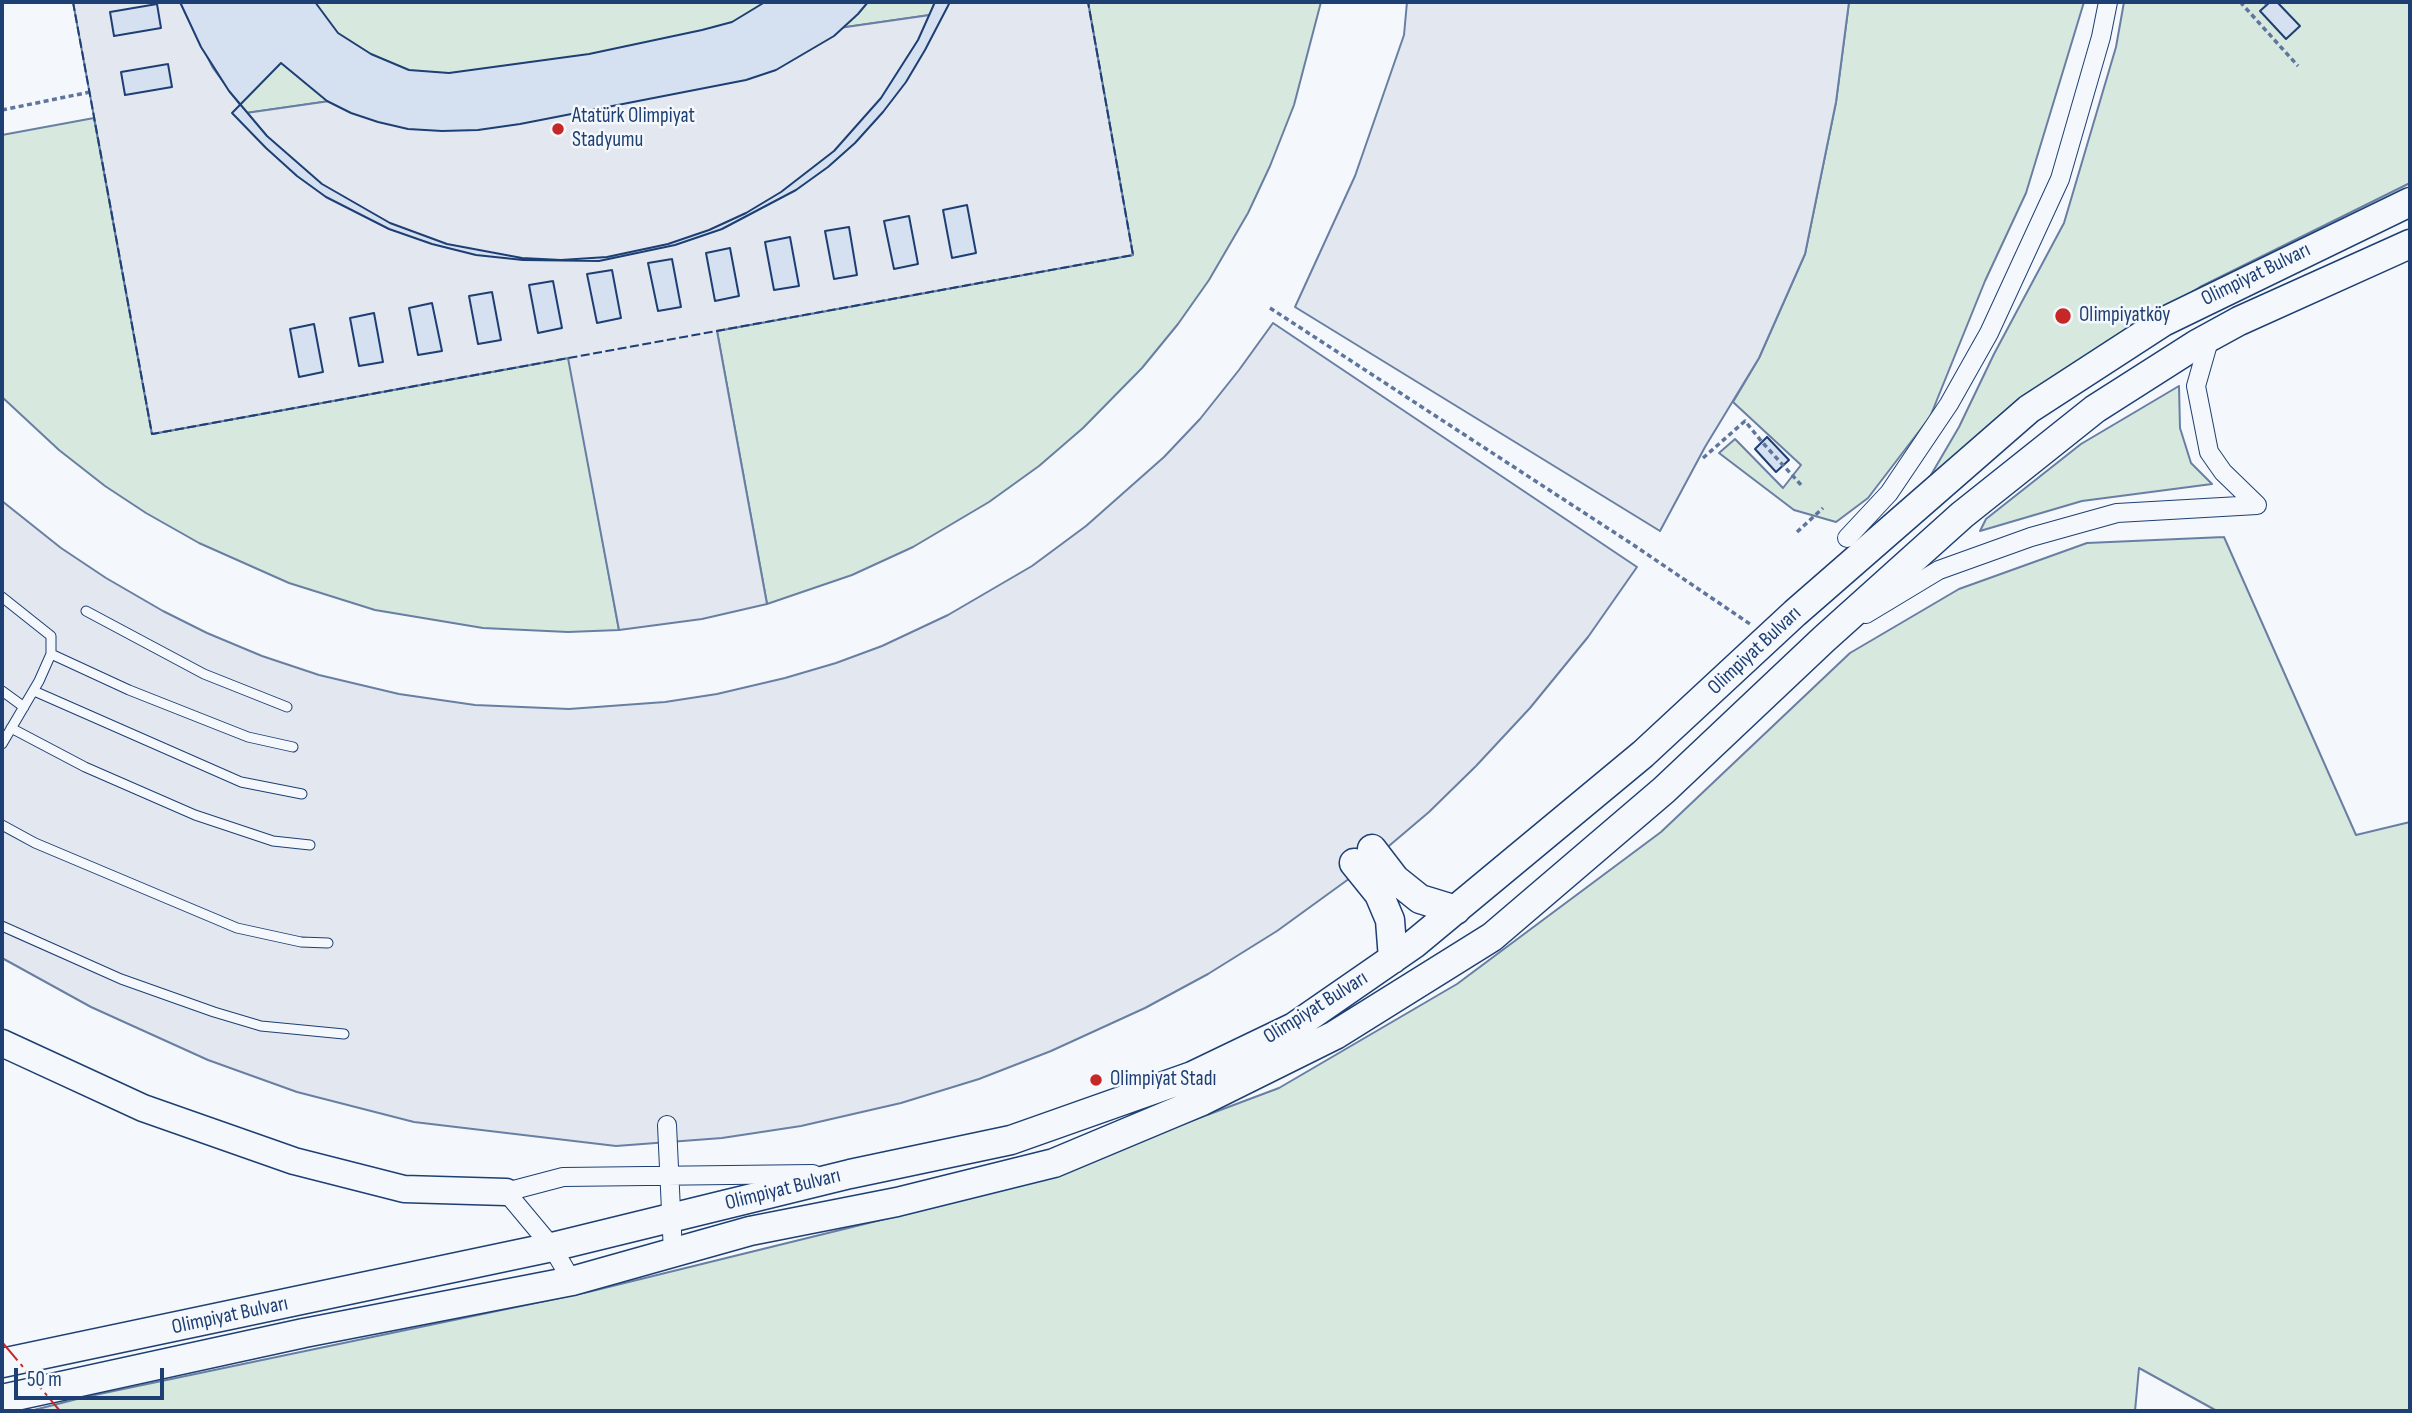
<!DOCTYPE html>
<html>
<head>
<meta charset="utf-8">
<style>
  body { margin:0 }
  #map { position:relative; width:2412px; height:1413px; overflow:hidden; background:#f4f7fb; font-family:"Sofia Sans Condensed",sans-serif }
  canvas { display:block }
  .frame { position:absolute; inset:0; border:4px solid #1d3f73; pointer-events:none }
  .scale { position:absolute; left:14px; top:1368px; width:150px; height:32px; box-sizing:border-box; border:4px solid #1d3f73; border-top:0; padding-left:9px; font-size:21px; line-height:24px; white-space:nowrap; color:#1d3f73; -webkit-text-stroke:5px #f4f7fb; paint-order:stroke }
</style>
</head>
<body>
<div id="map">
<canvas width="2412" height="1413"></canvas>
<div class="frame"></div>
<div class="scale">50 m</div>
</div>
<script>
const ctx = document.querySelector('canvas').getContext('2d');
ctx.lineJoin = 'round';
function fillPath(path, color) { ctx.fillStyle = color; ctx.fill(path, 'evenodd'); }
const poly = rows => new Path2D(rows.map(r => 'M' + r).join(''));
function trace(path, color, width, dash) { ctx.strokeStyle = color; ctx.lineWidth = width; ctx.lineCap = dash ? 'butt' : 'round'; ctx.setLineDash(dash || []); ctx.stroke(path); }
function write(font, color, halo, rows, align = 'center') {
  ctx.font = font + ' "Sofia Sans Condensed",sans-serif'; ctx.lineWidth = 5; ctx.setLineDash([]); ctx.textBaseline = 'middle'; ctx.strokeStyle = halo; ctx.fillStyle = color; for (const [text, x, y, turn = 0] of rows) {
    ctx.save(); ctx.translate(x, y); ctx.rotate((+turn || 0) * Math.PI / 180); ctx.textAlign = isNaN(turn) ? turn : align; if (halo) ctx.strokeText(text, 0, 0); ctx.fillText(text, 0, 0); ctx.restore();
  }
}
const green = poly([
  [180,2,935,2,930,15,246,113,213,68,180,2],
  [1088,2,1321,2,1294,105,1270,166,1248,213,1209,280,1178,324,1142,368,1083,428,1039,466,989,502,913,547,852,575,767,604,717,331,1133,255,1088,2],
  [1849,2,2084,2,2026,193,1985,281,1930,417,1868,498,1836,522,1794,510,1719,453,1735,439,1783,488,1801,465,1733,402,1759,358,1805,254,1836,102,1849,2],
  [2124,2,2410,2,2410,183,2200,287,2049,381,1928,480,1959,427,1994,354,2064,223,2116,47,2124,2],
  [94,118,152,434,569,358,619,630,568,632,483,628,375,610,289,583,199,543,146,513,105,486,59,450,2,397,2,135,94,118],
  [2179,386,2180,428,2191,463,2212,484,2082,501,1980,531,1986,519,2081,444,2179,386],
  [2224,537,2356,835,2410,822,2410,1411,2217,1411,2139,1368,2135,1411,30,1411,85,1397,588,1292,958,1201,1119,1148,1279,1088,1457,984,1661,832,1850,653,1959,589,2087,543,2224,537]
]);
fillPath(green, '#d7e8df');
trace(green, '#687fa3', 2);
const parking = poly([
  [73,2,180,2,213,68,246,113,930,15,935,2,1088,2,1133,255,717,331,767,604,702,619,619,630,568,358,152,434,73,2],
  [1407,2,1849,2,1836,102,1805,254,1759,358,1705,447,1660,531,1295,307,1355,176,1404,35,1407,2],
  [1273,323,1637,567,1588,637,1530,708,1476,766,1429,812,1357,873,1277,931,1208,974,1145,1008,1051,1051,979,1079,901,1103,801,1126,722,1138,616,1146,414,1122,297,1092,208,1060,91,1007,2,958,2,501,61,548,106,578,163,611,207,633,262,656,319,675,399,694,475,705,569,709,665,702,717,694,785,678,836,663,882,646,948,615,1032,566,1086,526,1164,457,1200,419,1239,370,1273,323]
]);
fillPath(parking, '#e3e8f0');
trace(parking, '#687fa3', 2);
const building = poly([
  [180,2,315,2,338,33,371,54,409,70,449,73,589,54,702,30,732,22,765,2,935,2,918,40,881,98,834,151,781,192,746,213,709,230,668,244,607,257,561,260,522,258,447,244,390,223,322,184,267,136,229,91,201,47,180,2],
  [868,2,950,2,925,50,906,82,883,112,855,143,828,167,796,190,722,229,675,245,599,261,523,260,476,255,432,244,389,229,326,197,297,176,266,148,232,113,281,63,327,101,351,113,378,122,408,129,442,131,478,130,520,124,746,80,776,70,834,36,858,14,868,2],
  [2270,2,2277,2,2300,26,2286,39,2260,11,2270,2],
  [157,4,161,28,114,36,110,12,157,4],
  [168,64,172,87,125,95,121,72,168,64],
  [967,205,976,253,952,258,943,210,967,205],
  [909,216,918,264,894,269,884,221,909,216],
  [849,227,857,275,834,279,825,231,849,227],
  [790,237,799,286,774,290,765,242,790,237],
  [730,248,739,296,715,301,706,253,730,248],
  [672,259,681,307,658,311,648,263,672,259],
  [612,270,621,318,597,323,587,274,612,270],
  [553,281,562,328,538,333,529,285,553,281],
  [492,292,501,340,478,344,469,296,492,292],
  [432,303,442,351,418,355,409,308,432,303],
  [374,313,383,362,359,366,350,318,374,313],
  [314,324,323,372,299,377,290,329,314,324],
  [1767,437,1789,460,1776,472,1755,449,1767,437]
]);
fillPath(building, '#d5e0f0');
trace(building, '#1d3f73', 2);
const lane = poly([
  [2,597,51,636,51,654,39,681,2,744],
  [86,611,204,674,287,707],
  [51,654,129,690,248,737,293,747],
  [2,691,24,707],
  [34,691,241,782,302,794],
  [11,728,85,767,195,815,273,841,310,845],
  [2,825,35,843,237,928,301,942,328,943],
  [2,926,121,979,214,1012,261,1026,344,1034]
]);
const street = poly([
  [2210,337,2196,386,2209,452,2223,472,2257,505],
  [1847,538,1889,493,1949,404,1989,333,2060,179,2101,37,2108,2],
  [1866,614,1939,570,2031,537,2117,513,2257,505],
  [667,1125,673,1253],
  [572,1281,552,1247,506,1192,563,1177,813,1174]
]);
const secondary = poly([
  [2,1043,143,1108,294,1161,404,1189,506,1192]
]);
const primary = poly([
  [1372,849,1395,879,1420,899,1456,910],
  [1354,863,1379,894,1390,920,1393,959],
  [2,1363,552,1247,850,1174,1011,1140,1192,1076,1294,1027,1414,944,1643,754,1795,613,2029,409,2163,322,2410,202],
  [2,1399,304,1333,572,1281,750,1231,897,1202,1054,1163,1202,1101,1335,1035,1492,937,1664,790,1824,639,1962,515,2095,409,2197,344,2239,321,2410,244]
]);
trace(lane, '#1d3f73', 11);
trace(street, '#1d3f73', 20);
trace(secondary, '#1d3f73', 29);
trace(primary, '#1d3f73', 31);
trace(poly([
  [2244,2,2242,4,2298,66],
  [2264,2,2267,4],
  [2,110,90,92],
  [1270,308,1632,544,1750,624],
  [1703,458,1745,421,1762,442,1802,486],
  [1797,532,1823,508]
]), '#5e769c', 3.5, [5, 3.5]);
trace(lane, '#f4f7fb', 9);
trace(street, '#f4f7fb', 18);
trace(secondary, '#f4f7fb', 26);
trace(primary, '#f4f7fb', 28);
trace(poly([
  [73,2,152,434,1133,255,1088,2]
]), '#1d3f73', 2, [9, 3.5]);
trace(poly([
  [2,1342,60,1411]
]), '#c62828', 2, [24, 5, 3.5, 5]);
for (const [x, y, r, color] of [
  [558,129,7,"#c62828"],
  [2063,316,9,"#c62828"],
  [1096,1080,7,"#c62828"]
]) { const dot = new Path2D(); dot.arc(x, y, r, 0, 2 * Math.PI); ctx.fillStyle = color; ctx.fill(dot); trace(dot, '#f4f7fb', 2.5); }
write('21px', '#1d3f73', '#f4f7fb', [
  ["Atatürk Olimpiyat",572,117],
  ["Stadyumu",572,141],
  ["Olimpiyatköy",2079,316],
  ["Olimpiyat Stadı",1110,1080]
], 'left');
write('21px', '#1d3f73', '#f4f7fb', [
  ["Olimpiyat Bulvarı",2256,275,-26],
  ["Olimpiyat Bulvarı",1755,651,-43],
  ["Olimpiyat Bulvarı",1316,1008,-32],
  ["Olimpiyat Bulvarı",783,1190,-14],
  ["Olimpiyat Bulvarı",230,1316,-12]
]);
</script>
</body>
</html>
